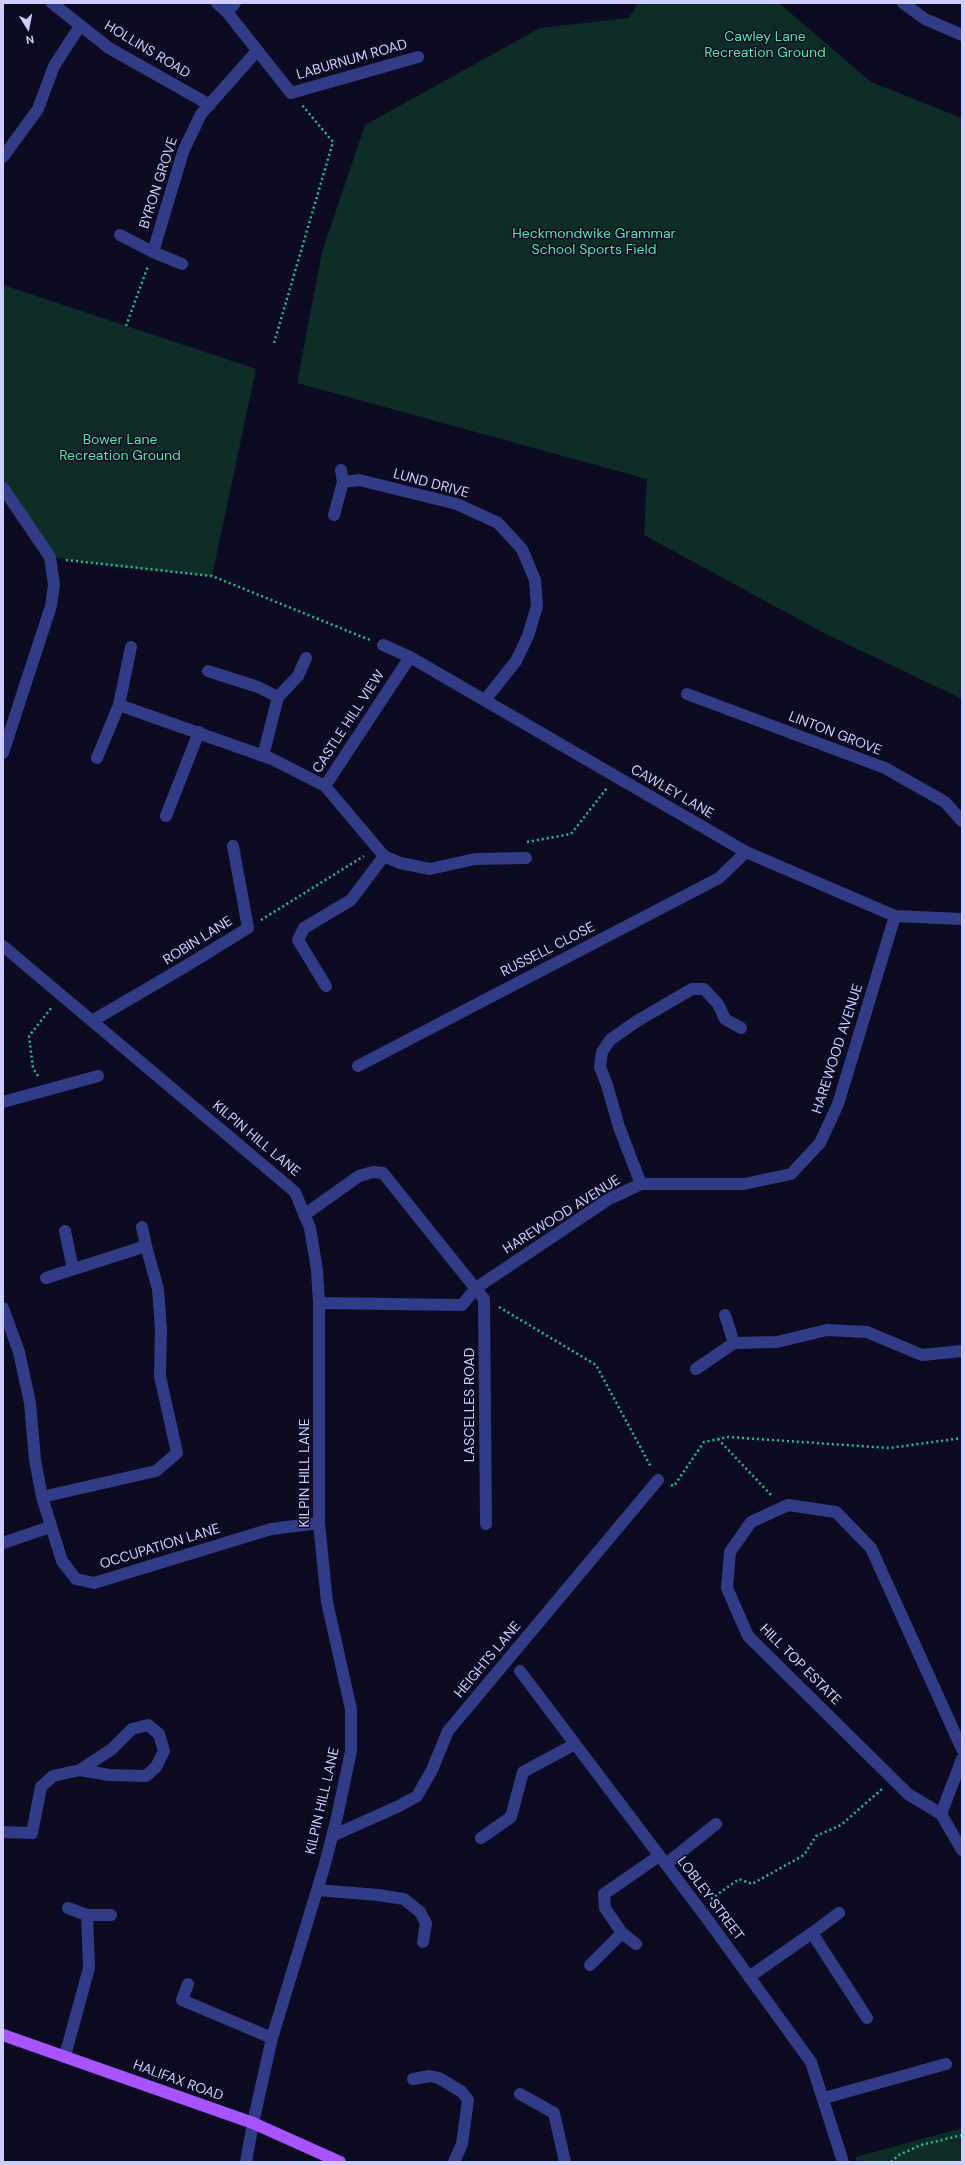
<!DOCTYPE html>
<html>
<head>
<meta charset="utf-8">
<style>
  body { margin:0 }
  #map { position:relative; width:965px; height:2165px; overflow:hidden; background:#0c0b22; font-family:"DM Sans",sans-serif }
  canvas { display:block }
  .frame { position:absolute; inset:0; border:4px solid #cdceff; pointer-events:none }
  .north { position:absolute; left:8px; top:8px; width:40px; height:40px; -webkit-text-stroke:3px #0c0b22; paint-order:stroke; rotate:170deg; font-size:11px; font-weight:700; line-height:16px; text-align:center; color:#cdceff }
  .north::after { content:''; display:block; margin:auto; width:14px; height:18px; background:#cdceff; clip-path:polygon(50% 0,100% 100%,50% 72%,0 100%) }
</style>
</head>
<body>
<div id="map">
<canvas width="965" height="2165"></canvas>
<div class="frame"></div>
<div class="north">N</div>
</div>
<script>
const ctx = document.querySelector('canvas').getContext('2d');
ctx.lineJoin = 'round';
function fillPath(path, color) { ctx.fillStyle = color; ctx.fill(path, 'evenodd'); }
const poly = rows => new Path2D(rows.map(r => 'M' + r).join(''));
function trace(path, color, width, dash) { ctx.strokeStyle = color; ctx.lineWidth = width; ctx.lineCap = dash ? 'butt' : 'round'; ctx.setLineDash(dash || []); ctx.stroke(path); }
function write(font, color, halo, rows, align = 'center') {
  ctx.font = font + ' "DM Sans",sans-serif'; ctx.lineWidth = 3; ctx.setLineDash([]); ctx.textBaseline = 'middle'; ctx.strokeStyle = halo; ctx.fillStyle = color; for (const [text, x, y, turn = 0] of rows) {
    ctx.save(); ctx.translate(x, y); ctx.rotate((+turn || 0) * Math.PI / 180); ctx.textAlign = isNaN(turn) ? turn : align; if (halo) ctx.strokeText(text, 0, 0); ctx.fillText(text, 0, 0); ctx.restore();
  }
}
fillPath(poly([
  [638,3,779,3,871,82,962,118,962,699,824,633,644,535,647,479,297,383,322,252,365,125,540,28,629,18],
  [3,285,256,369,212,576,120,567,50,557,3,488],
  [962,2128,962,2162,857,2162,856,2157]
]), '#0e2d27');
trace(poly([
  [126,326,148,266],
  [274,343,333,142,302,105],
  [66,560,212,576,370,640],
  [527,842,571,834,607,788],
  [261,920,364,856],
  [38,1076,33,1068,29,1036,52,1007],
  [499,1307,596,1365,651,1467],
  [718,1439,773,1497],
  [671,1485,674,1486,704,1442,728,1437,890,1448,962,1438],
  [711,1899,739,1879,752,1884,804,1855,816,1836,841,1825,882,1789],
  [891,2162,899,2155,921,2145,962,2135]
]), '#24bc9d', 2.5, [2, 3]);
trace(poly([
  [52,3,109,48,210,105],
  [217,3,227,12,291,93,418,57],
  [903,3,925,19,962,35],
  [227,12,235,3],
  [3,157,38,109,54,66,80,26],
  [120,235,153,252,182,264],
  [153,252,183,152,201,114,257,51],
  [341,470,343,482],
  [3,488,50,557,54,585,51,606,3,753],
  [334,515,343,482,359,480,457,504,498,523,522,549,535,580,537,606,528,636,516,661,485,700],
  [383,645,410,657,746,852,895,916,962,919],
  [131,647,119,705,272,759,325,786,410,657],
  [208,671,258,687,278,697,263,756],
  [687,694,885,768,945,802,962,821],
  [278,697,298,676,306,658],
  [97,758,119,705],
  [325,786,384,856,400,863,430,869,475,859,526,858],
  [166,816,199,732],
  [3,946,295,1192,310,1228,317,1270,319,1303,319,1523,327,1602,351,1709,351,1751,337,1817,325,1864,272,2038,253,2123,246,2162],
  [326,986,298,940,304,928,351,900,384,856],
  [92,1021,186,966,248,928,233,846],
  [358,1066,719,878,746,852],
  [3,1102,98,1076],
  [641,1184,619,1127,607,1085,600,1067,602,1052,610,1040,637,1021,692,989,704,989,718,1004,725,1019,741,1028],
  [304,1215,359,1176,373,1172,383,1173,484,1299,486,1524],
  [142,1227,146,1246],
  [65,1231,73,1269],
  [319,1303,462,1305,476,1288,609,1199,641,1184,744,1184,791,1174,820,1143,838,1104,895,916],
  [3,1308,19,1352,30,1403,35,1460,42,1497,62,1561,76,1579,94,1583,271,1529,319,1523],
  [734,1343,777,1342,827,1330,867,1332,922,1355,962,1351],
  [696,1369,734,1343,725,1315],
  [42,1497,156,1471,177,1453,160,1376,161,1329,158,1289,146,1246,46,1278],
  [3,1543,50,1527],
  [520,1671,708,1920,811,2062,843,2162],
  [962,1749,871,1548,836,1512,788,1505,751,1522,730,1552,727,1588,748,1636,908,1794,941,1814,962,1850],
  [941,1814,962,1759],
  [3,1832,32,1833,41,1787,53,1776,80,1770,109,1775,146,1776,156,1767,164,1751,159,1734,148,1725,132,1729,112,1749,80,1770],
  [332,1836,399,1806,417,1796,432,1770,448,1731,658,1480],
  [481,1838,511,1817,523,1772,575,1744],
  [666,1864,716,1824],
  [317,1890,378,1895,404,1899,420,1912,426,1923,423,1942],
  [68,1908,87,1915,111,1915],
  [812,1933,839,1913],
  [636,1944,622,1933,605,1908,604,1894,659,1856],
  [590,1965,622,1933],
  [749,1977,812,1933,867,2018],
  [188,1984,182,2000,272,2038],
  [65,2056,89,1968,87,1915],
  [413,2079,430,2076,439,2078,462,2092,468,2100,462,2144,454,2162],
  [520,2094,554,2113,565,2162],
  [824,2098,946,2064]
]), '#323b85', 12);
trace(poly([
  [3,2035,253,2123,340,2162]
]), '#a754ff', 12);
write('14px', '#4fe9ad', '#0c0b22', [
  ["Cawley Lane",765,37],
  ["Recreation Ground",765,53],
  ["Heckmondwike Grammar",594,234],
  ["School Sports Field",594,250],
  ["Bower Lane",120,440],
  ["Recreation Ground",120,456]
]);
write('14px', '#cdceff', '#0c0b22', [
  ["HOLLINS ROAD",147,50,31],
  ["LABURNUM ROAD",352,60,-16],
  ["BYRON GROVE",159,183,-72],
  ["LUND DRIVE",431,484,15],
  ["CASTLE HILL VIEW",349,722,-57],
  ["LINTON GROVE",835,734,21],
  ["CAWLEY LANE",672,792,30],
  ["ROBIN LANE",198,941,-32],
  ["RUSSELL CLOSE",548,950,-27],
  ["HAREWOOD AVENUE",838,1049,-72],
  ["KILPIN HILL LANE",256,1139,40],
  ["HAREWOOD AVENUE",562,1215,-32],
  ["LASCELLES ROAD",470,1405,-90],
  ["KILPIN HILL LANE",305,1473,-90],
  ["OCCUPATION LANE",160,1547,-17],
  ["HEIGHTS LANE",488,1660,-50],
  ["HILL TOP ESTATE",800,1665,45],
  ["KILPIN HILL LANE",323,1801,-77],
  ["LOBLEY STREET",710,1899,53],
  ["HALIFAX ROAD",178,2081,20]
]);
</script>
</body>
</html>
